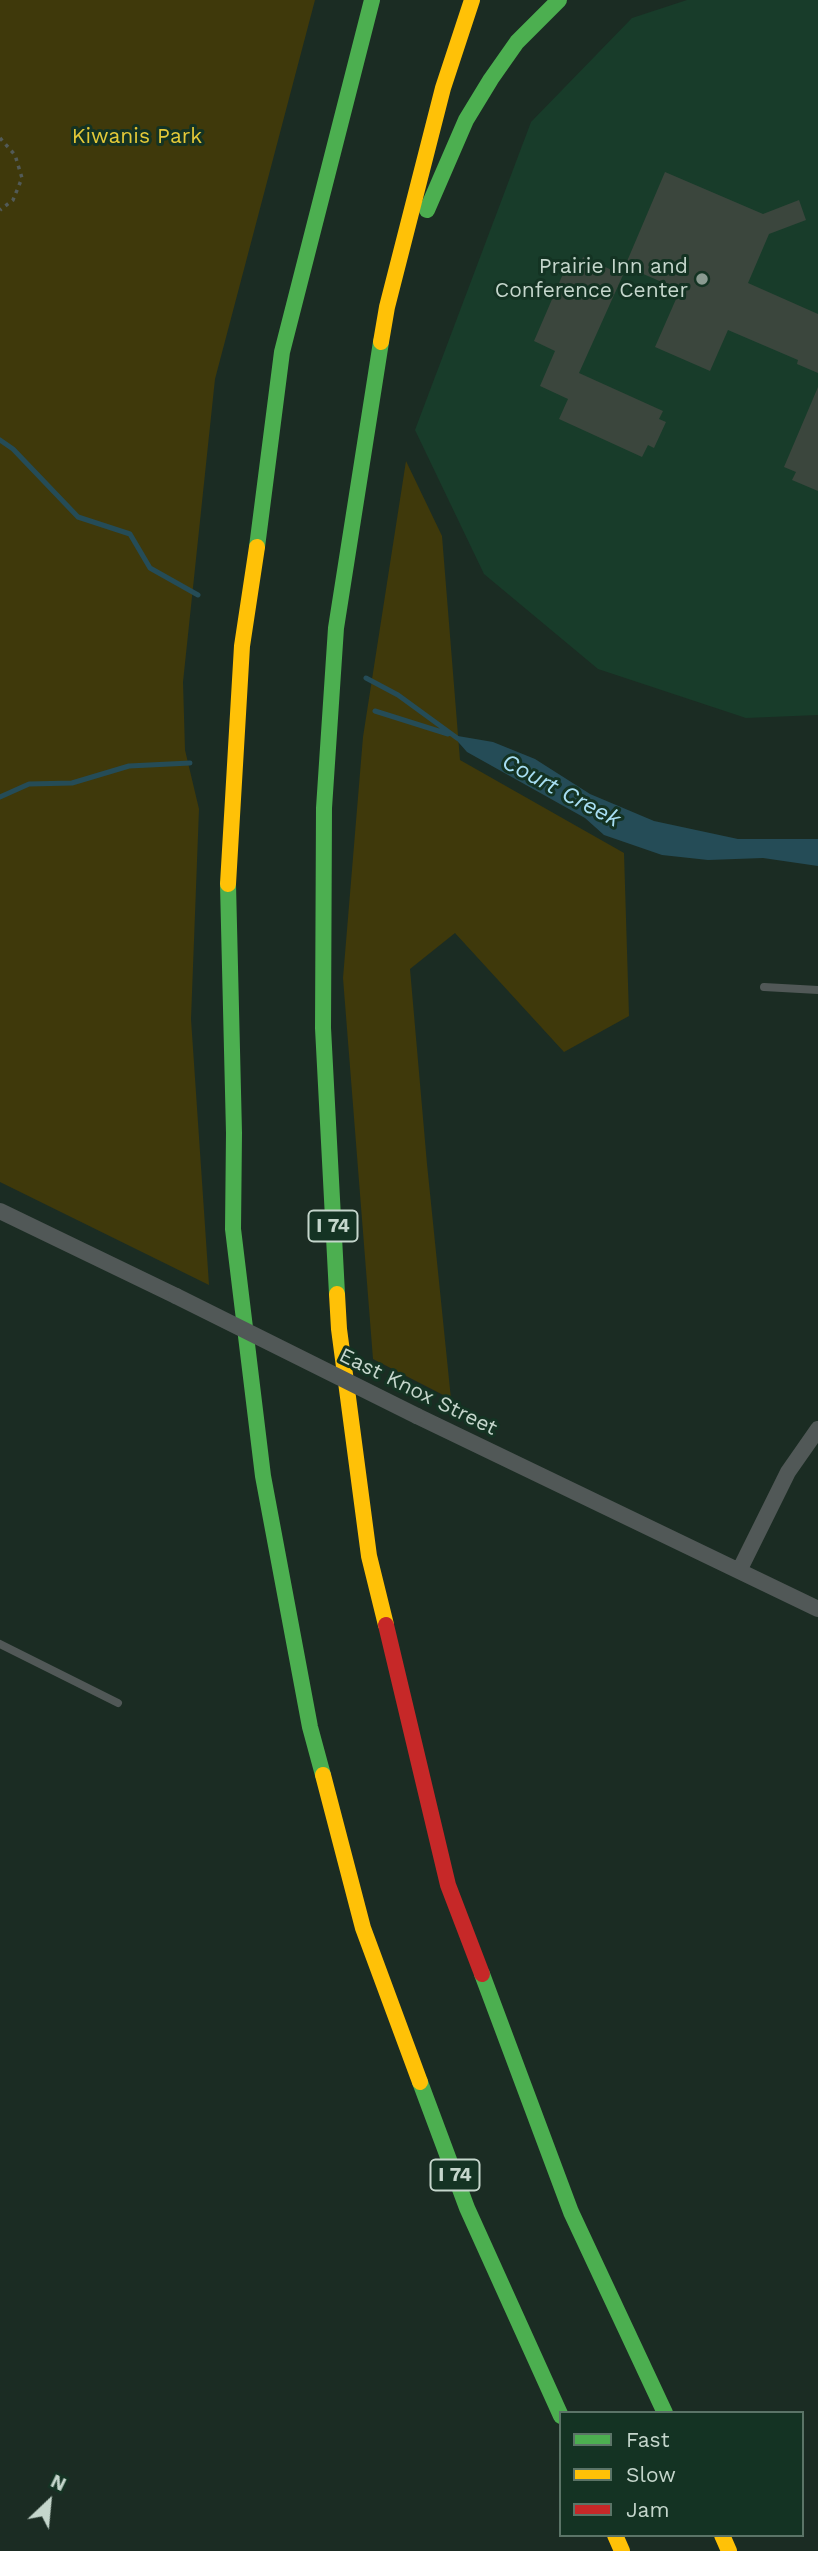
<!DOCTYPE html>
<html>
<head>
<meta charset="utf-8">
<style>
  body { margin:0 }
  #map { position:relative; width:818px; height:2551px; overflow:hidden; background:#1b2c23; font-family:"Work Sans",sans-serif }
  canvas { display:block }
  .legend { position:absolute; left:559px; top:2411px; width:245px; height:126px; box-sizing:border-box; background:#143323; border:2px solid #5b7467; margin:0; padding:9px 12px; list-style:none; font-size:21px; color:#c5d6cc }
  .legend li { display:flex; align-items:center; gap:14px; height:35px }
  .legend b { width:35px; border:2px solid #5b7467 }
  .north { position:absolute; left:14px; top:2467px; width:70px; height:70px; -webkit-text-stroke:5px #143323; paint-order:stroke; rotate:26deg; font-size:19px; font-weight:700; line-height:28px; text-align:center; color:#c5d6cc }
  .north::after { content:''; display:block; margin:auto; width:24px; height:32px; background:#c5d6cc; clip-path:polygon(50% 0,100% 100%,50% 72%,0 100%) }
</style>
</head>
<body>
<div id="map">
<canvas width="818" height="2551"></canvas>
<ul class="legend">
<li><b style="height:9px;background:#4caf50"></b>Fast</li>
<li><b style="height:9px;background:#ffc107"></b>Slow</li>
<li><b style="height:9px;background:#c62828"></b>Jam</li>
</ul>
<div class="north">N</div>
</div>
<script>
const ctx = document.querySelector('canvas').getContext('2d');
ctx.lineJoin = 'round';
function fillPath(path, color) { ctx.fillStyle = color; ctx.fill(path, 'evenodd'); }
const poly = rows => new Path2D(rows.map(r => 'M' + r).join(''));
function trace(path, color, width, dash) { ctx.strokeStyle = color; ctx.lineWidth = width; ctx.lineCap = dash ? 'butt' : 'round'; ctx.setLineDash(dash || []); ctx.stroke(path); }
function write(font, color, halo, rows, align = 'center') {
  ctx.font = font + ' "Work Sans",sans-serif'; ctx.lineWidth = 6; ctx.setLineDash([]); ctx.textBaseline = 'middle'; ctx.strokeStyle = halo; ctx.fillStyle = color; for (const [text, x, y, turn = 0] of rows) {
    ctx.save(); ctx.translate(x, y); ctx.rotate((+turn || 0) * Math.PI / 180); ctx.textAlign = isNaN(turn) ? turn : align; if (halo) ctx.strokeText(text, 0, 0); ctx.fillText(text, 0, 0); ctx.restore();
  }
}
fillPath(poly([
  [687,0,818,0,818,715,746,718,598,669,484,574,415,430,531,122,632,18]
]), '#183c2a');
fillPath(poly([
  [0,0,315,0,215,379,183,682,185,750,199,809,191,1019,209,1285,0,1182],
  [406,461,442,536,460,760,624,853,629,1016,564,1052,455,933,410,969,427,1164,451,1399,373,1359,343,978,363,737]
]), '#3f390b');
fillPath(poly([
  [452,735,493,742,535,759,590,794,654,821,738,839,818,839,818,866,763,858,708,860,662,855,604,835,585,818,467,752]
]), '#254c57');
trace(poly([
  [0,440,13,449,78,517,130,534,150,568,198,595],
  [366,678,398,695,457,738],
  [375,711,448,734],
  [0,797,29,784,72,783,129,766,190,763]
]), '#254c57', 5);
fillPath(poly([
  [665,172,763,214,799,200,806,220,769,234,748,283,818,314,818,373,797,364,798,360,728,330,710,371,655,347,680,290,625,266],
  [583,257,623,275,579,373,663,411,659,419,666,422,654,448,648,445,642,457,559,419,568,399,540,386,555,351,534,341,569,260,580,265],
  [818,387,818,491,792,480,796,472,784,467]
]), '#3b463d');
trace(poly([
  [0,138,15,155,22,178,13,200,0,210]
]), '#525a57', 3.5, [3.5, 5]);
trace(poly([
  [764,987,818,990],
  [0,1644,118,1703]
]), '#515857', 8);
trace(poly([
  [0,1211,176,1296],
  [417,1416,818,1609],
  [739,1571,788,1472,818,1429]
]), '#515857', 16);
trace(poly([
  [427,210,466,120,491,79,517,42,559,0],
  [257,547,282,352,372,0],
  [228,884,234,1133,233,1229,263,1476,310,1727,323,1775],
  [337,1294,323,1028,324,808,336,628,381,342],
  [482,1974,571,2212,665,2413],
  [420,2082,467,2208,561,2416]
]), '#4caf50', 16);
trace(poly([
  [381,342,387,307,443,88,472,0],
  [228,884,242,646,257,547],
  [337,1294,339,1329,369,1556,386,1625],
  [323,1775,363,1928,420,2082],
  [615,2535,622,2551],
  [722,2535,729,2551]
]), '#ffc107', 16);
trace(poly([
  [386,1625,448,1885,482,1974]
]), '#c62828', 16);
trace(poly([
  [176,1296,417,1416]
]), '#515857', 16);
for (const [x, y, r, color] of [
  [702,279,7,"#8a9a91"]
]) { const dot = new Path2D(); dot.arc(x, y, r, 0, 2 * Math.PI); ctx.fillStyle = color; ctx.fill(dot); trace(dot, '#143323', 2.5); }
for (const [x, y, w] of [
  [333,1226,49],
  [455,2175,49]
]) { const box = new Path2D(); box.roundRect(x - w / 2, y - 15.5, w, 31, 5); ctx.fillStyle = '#143323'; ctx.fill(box); trace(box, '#c5d6cc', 2); }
write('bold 19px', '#c5d6cc', null, [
  ["I 74",333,1226],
  ["I 74",455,2175]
]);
write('21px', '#e4c938', '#143323', [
  ["Kiwanis Park",137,137]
]);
write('21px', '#c5d6cc', '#143323', [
  ["Prairie Inn and",688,267],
  ["Conference Center",688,291]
], 'right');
write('21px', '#c5d6cc', '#143323', [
  ["East Knox Street",418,1392,26]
]);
write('italic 23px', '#a7def2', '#143323', [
  ["Court Creek",561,791,28]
]);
</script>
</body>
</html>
